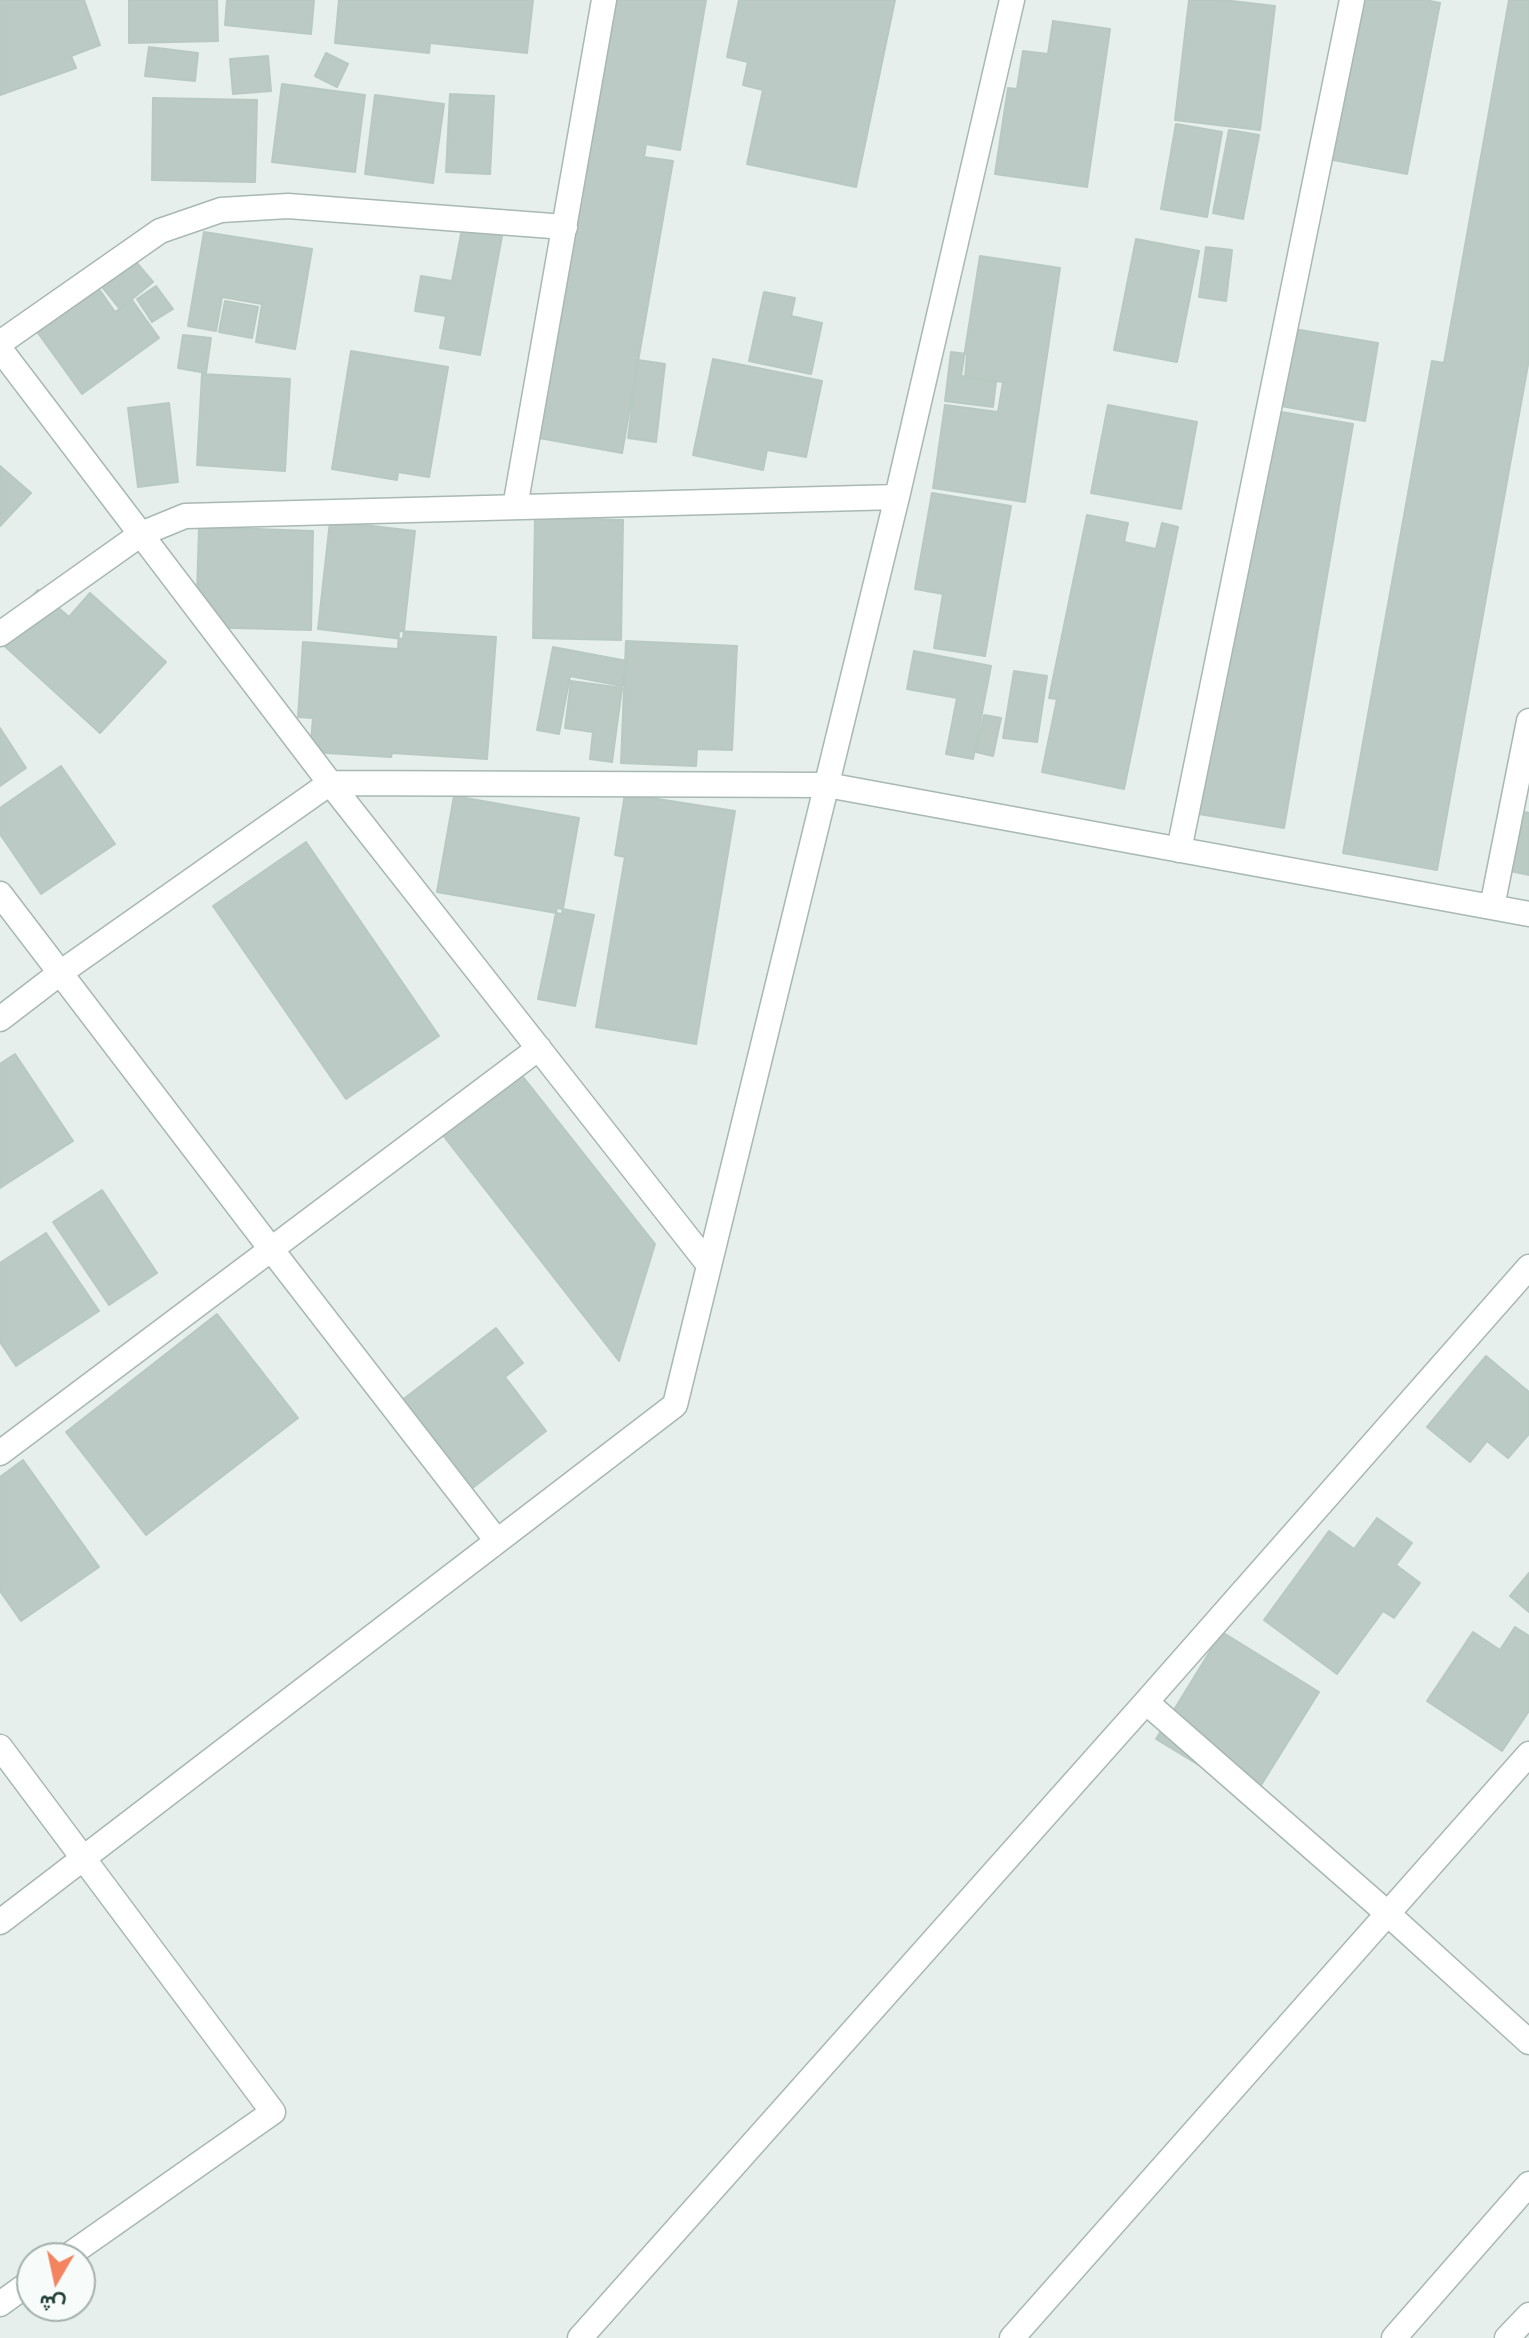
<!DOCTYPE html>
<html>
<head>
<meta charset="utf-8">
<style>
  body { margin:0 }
  #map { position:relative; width:1529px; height:2338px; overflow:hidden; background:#e6efeb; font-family:"Roboto Condensed",Vazirmatn,sans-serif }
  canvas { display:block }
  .north { position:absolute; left:16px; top:2242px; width:80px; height:80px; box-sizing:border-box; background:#f7fbf9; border:2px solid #a3b1ad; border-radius:50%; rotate:189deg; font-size:22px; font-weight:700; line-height:32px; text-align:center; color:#24423a }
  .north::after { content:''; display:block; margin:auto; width:28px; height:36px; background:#f4845f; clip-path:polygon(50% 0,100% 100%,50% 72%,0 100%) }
</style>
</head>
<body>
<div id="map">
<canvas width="1529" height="2338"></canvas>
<div class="north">ش</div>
</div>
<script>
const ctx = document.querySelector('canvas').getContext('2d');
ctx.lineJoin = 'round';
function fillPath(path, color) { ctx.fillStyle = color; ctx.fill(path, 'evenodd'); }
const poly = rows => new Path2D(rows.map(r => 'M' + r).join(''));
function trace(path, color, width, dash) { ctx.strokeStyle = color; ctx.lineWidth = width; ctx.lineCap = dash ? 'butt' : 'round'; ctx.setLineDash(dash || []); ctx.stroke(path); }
const building = poly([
  [0,0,84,0,100,45,71,56,76,68,0,95,0,0],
  [129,0,217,0,218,41,129,43,129,0],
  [227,0,314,0,311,34,225,25,227,0],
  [339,0,533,0,527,53,430,43,429,53,335,43,339,0],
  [610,0,706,0,680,150,646,144,644,157,673,161,622,453,528,436,610,0],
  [739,0,895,0,856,187,747,164,763,90,743,85,748,62,727,57,739,0],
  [1189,0,1223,0,1275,6,1260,130,1175,120,1189,0],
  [1352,0,1425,0,1440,3,1407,174,1323,158,1352,0],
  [1509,0,1529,0,1529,359,1437,870,1343,853,1432,361,1444,363,1509,0],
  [1053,21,1110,29,1087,187,995,174,1008,88,1017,89,1023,51,1048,54,1053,21],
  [149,47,198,53,195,81,145,76,149,47],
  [326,53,348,64,337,87,315,76,326,53],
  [268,56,271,91,233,94,230,59,268,56],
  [282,84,365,95,355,172,272,162,282,84],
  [450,94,494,96,490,174,446,172,450,94],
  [375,95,444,104,433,183,365,174,375,95],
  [153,98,257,100,255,182,152,180,153,98],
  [1176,124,1222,132,1207,217,1161,209,1176,124],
  [1229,130,1259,135,1243,219,1213,213,1229,130],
  [462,229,502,236,480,355,440,348,446,316,415,311,421,276,452,281,462,229],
  [204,232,312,249,295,349,256,342,262,304,222,297,216,331,188,326,204,232],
  [1136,239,1199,251,1177,362,1114,350,1136,239],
  [1206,247,1232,250,1226,301,1199,297,1206,247],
  [131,256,153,282,120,309,99,283,131,256],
  [980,256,1060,268,1025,502,933,488,945,405,998,412,1003,382,961,376,980,256],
  [94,282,115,312,132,300,159,338,82,394,33,326,94,282],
  [156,286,173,309,152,322,137,299,156,286],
  [764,292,795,298,791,316,822,323,811,374,749,361,764,292],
  [225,301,258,307,252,338,219,332,225,301],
  [1294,329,1378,343,1365,421,1281,406,1294,329],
  [183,335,211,338,206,373,178,368,183,335],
  [351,351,448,367,429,477,398,472,397,480,332,469,351,351],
  [951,352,967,354,965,378,996,382,993,407,945,401,951,352],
  [713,359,822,381,806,457,767,450,763,470,693,455,713,359],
  [638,360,665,364,656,442,628,438,638,360],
  [202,374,290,379,285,471,197,465,202,374],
  [169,403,178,482,138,487,128,408,169,403],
  [1108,405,1197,422,1181,509,1091,493,1108,405],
  [1269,410,1353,424,1284,828,1199,814,1269,410],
  [0,466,31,493,0,526,0,466],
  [932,493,1011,506,985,656,934,648,943,594,915,589,932,493],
  [1087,515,1128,523,1124,542,1156,549,1162,523,1178,527,1124,789,1042,772,1057,699,1049,698,1087,515],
  [535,518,623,520,621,640,533,638,535,518],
  [330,521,415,531,403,639,318,629,330,521],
  [199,527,313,531,311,630,196,627,199,527],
  [38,590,69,617,90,593,166,662,100,733,0,642,0,631,38,590],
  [399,631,496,637,487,759,392,753,391,757,310,752,313,718,298,717,303,642,398,649,399,631],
  [626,641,737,646,732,750,697,749,696,766,621,763,626,641],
  [553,647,627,661,622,686,570,676,559,734,537,730,553,647],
  [914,651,991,666,973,759,946,754,957,698,907,689,914,651],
  [1014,671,1047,676,1037,742,1003,738,1014,671],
  [571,681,622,688,612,762,590,759,593,732,565,728,571,681],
  [984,715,1001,718,993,756,976,752,984,715],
  [0,728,26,768,0,786,0,728],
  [61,766,115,844,41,894,0,834,0,808,61,766],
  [625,794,735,811,696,1044,596,1027,625,857,615,855,625,794],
  [454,796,579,818,562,914,437,892,454,796],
  [1510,808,1529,813,1529,875,1496,868,1510,808],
  [306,842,439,1036,346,1099,213,906,306,842],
  [557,908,594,915,575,1006,538,999,557,908],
  [15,1054,73,1141,0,1188,0,1064,15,1054],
  [516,1068,655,1244,619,1361,442,1134,516,1068],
  [102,1190,157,1273,109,1305,53,1222,102,1190],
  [46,1233,99,1311,16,1366,0,1342,0,1263,46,1233],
  [217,1314,298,1418,146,1535,66,1432,217,1314],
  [496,1328,523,1363,505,1377,546,1431,470,1490,401,1401,496,1328],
  [1486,1356,1529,1392,1529,1434,1508,1458,1487,1441,1470,1462,1427,1427,1486,1356],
  [23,1460,99,1567,21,1621,0,1591,0,1477,23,1460],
  [1377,1518,1412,1543,1396,1565,1420,1583,1394,1618,1383,1611,1337,1674,1264,1620,1329,1531,1354,1549,1377,1518],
  [1529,1573,1529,1612,1510,1596,1529,1573],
  [1515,1627,1529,1636,1529,1711,1502,1751,1427,1701,1473,1632,1500,1650,1515,1627],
  [1222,1632,1319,1692,1253,1798,1156,1739,1222,1632]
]);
fillPath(building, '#bbcac4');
trace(building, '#b8c9c2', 2);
const minor = poly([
  [0,343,160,231,221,210,288,206,565,227],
  [0,349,330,783,709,1265],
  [515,507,604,0],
  [0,634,141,534,185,516,897,497],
  [1179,850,1352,0],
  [0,894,271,1249,497,1541],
  [1492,907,1529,721],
  [0,1019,60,973,330,783,827,785,1529,914],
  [0,1453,539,1048],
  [1146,1702,1387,1913,1529,2042],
  [0,1747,273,2112,65,2258],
  [0,1922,675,1405,897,497,1012,0],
  [0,2304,32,2281],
  [580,2338,1146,1702,1529,1267],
  [1012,2338,1529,1754],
  [1394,2338,1529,2184],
  [1507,2338,1529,2315]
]);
trace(minor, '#a8b8b2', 27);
trace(minor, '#fff', 24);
</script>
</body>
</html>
